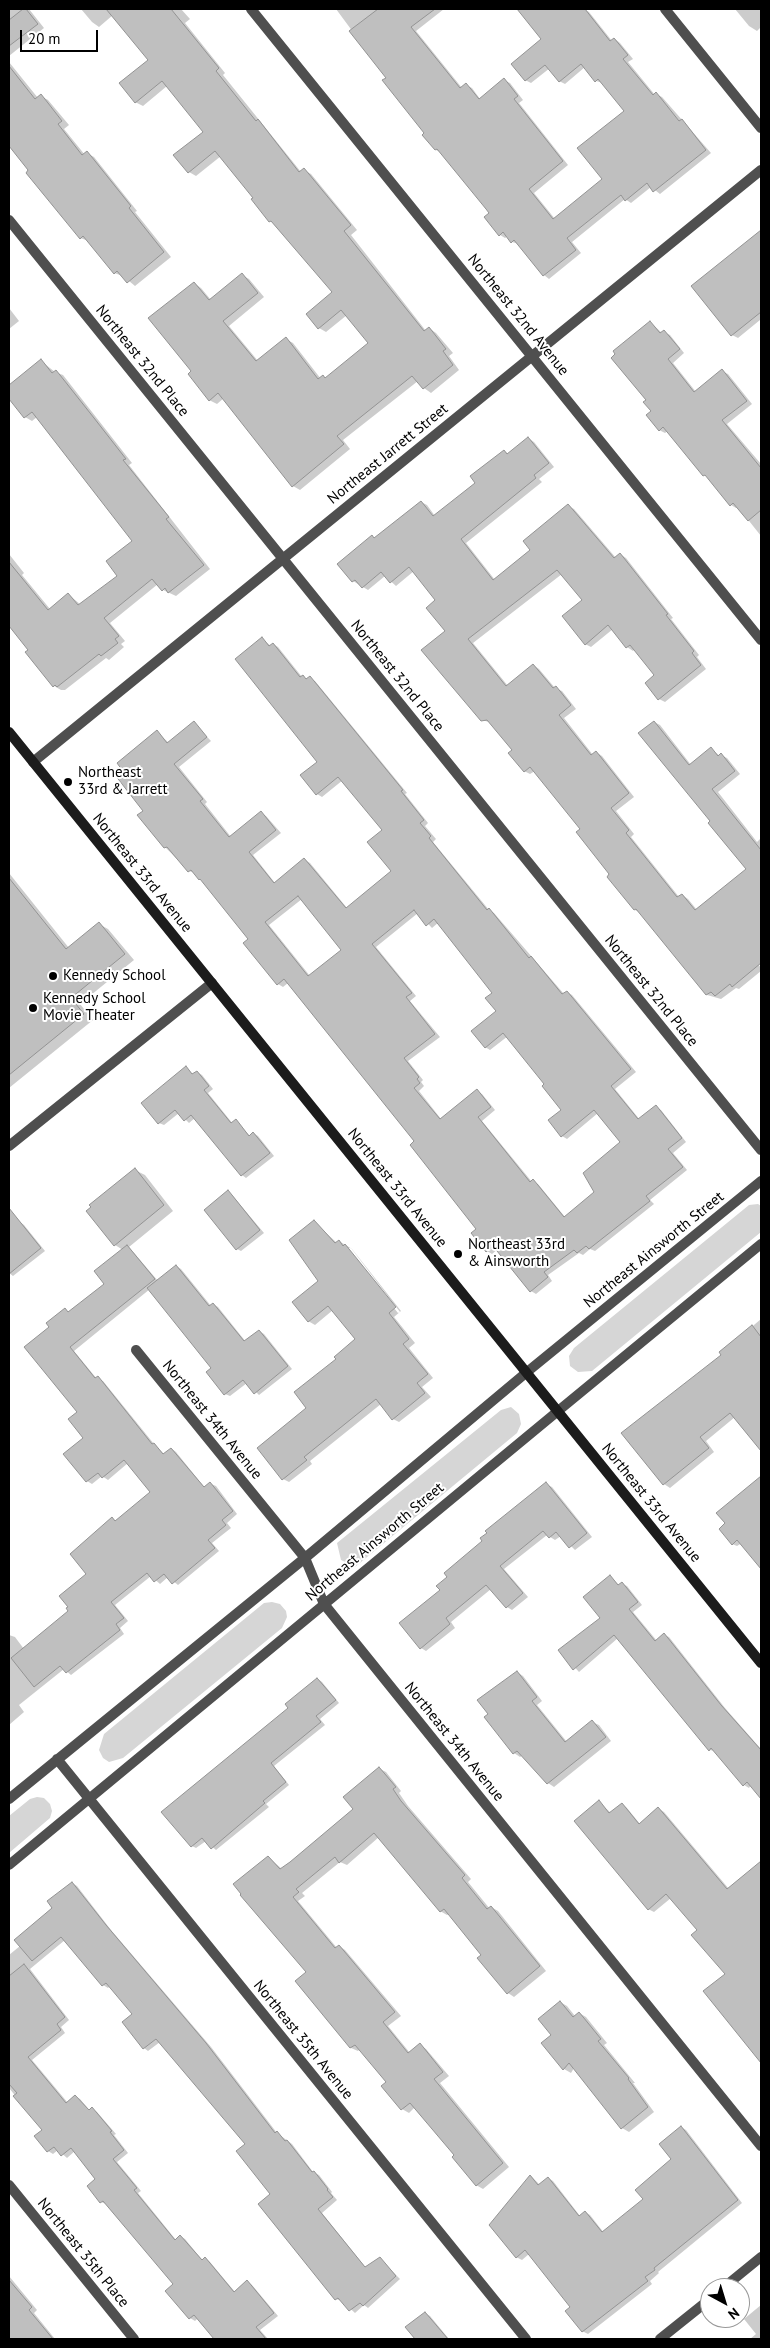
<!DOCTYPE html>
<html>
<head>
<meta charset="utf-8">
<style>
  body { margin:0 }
  #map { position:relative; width:770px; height:2348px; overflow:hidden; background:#fff; font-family:"PT Sans",sans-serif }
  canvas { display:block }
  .frame { position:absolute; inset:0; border:10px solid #000; pointer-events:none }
  .north { position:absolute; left:700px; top:2278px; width:50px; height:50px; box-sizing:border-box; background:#fff; border:1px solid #999; border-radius:50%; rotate:141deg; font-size:14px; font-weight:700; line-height:20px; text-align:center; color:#000 }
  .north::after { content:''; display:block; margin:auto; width:18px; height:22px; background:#000; clip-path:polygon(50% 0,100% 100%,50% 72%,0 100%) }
  .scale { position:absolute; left:20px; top:30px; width:78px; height:22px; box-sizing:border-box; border:2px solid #000; border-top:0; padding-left:6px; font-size:15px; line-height:18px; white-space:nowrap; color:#000; -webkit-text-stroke:4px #fff; paint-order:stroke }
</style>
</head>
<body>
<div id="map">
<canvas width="770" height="2348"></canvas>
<div class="frame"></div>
<div class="north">N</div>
<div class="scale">20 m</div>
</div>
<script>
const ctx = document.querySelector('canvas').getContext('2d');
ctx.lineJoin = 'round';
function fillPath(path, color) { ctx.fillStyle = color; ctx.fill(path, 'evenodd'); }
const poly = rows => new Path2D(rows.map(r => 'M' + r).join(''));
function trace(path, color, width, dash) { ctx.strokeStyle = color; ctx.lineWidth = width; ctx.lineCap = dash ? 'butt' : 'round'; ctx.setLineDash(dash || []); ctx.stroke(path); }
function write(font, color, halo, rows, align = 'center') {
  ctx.font = font + ' "PT Sans",sans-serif'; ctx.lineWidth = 4; ctx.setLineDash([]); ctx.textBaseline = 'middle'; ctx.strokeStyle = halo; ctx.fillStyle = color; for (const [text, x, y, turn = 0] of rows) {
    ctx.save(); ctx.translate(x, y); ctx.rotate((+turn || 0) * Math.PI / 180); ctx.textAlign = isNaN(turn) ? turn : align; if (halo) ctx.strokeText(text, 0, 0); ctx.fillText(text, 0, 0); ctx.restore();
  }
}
fillPath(poly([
  [758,1204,761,1206,761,1232,592,1371,578,1372,570,1366,569,1356,574,1348,749,1205],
  [511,1407,519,1414,521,1424,517,1433,355,1567,341,1560,337,1543,501,1410],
  [272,1602,280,1604,286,1611,287,1617,282,1628,123,1758,109,1762,103,1758,99,1750,104,1734,264,1603],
  [37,1797,44,1798,50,1804,52,1811,50,1818,9,1853,9,1816,30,1799]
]), '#d6d6d6');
fillPath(poly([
  [9,9,29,9,44,28,9,56],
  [81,9,181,9,190,19,185,23,225,73,223,75,301,172,304,170,311,174,357,230,351,235,426,331,429,328,436,333,453,353,449,356,459,370,431,393,424,388,418,381,343,440,350,449,300,490,293,486,224,398,217,404,209,400,193,371,194,283,201,288,211,300,242,275,249,279,264,297,229,326,258,361,286,339,293,343,321,379,323,377,326,378,370,343,347,315,326,332,319,328,334,293,276,225,270,221,255,198,221,156,196,176,189,172,204,132,167,86,143,106,135,102,149,60,113,15,99,27,92,22],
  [336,9,444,9,416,31,462,88,466,85,472,88,480,99,504,80,510,83,523,100,519,103,568,165,534,193,555,219,604,180,626,111,603,83,596,81,585,67,565,84,559,81,550,68,531,83,525,80,543,39,518,9,584,9,589,12,612,41,615,39,620,43,633,59,628,62,655,95,656,94,662,97,711,153,660,194,651,187,631,203,625,199,572,242,581,253,549,279,544,275,519,244,512,242,508,236,505,238,500,235,490,213,442,153,436,150,387,78],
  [735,9,761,9,761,27,757,31,749,26],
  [9,62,38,98,41,96,48,100,69,125,64,129,85,155,87,153,94,157,137,211,135,212,171,257,135,286,123,276,114,273,89,241,80,238,9,144],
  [761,231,761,321,760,320,738,338,732,335,693,286],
  [9,308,19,321,9,329],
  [650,322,662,333,664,332,670,335,684,353,673,363,696,392,722,371,728,374,752,404,727,424,761,464,761,536,738,507,736,508,731,505,668,431,665,433,659,430,647,400],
  [41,361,55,372,63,375,132,463,129,465,210,569,176,596,163,590,158,584,110,623,125,641,121,644,124,647,109,660,106,658,65,690,61,690,54,686,27,652,29,650,9,625,9,554,24,573,22,575,50,609,68,594,81,605,119,576,133,541,37,417,32,421,25,417,9,397,9,387],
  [528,438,534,442,554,467,539,479,542,482,466,543,495,580,532,550,568,506,574,509,616,558,620,554,626,558,673,618,671,619,699,655,697,657,706,669,665,702,659,699,656,675,635,649,633,651,627,647,613,629,591,647,585,644,583,600,562,574,473,643,508,686,533,665,539,669,555,688,562,691,576,709,564,718,593,755,596,752,602,756,634,797,616,811,634,834,631,837,679,897,682,895,688,899,697,910,747,870,712,822,654,722,660,725,691,765,711,749,720,756,721,755,727,758,740,774,718,792,757,842,761,838,761,944,750,953,761,968,761,971,739,989,736,988,721,999,707,995,641,913,635,910,582,829,535,771,530,774,524,771,513,750,492,723,482,720,447,631,437,600,414,571,396,586,385,576,368,590,353,581,375,539,421,502,427,505,435,516,477,483,504,451,509,454],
  [262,639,271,646,273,644,278,647,302,677,315,681,407,793,405,794,428,823,425,826,436,839,433,842,489,910,494,913,564,994,567,992,572,995,636,1072,615,1089,640,1120,656,1107,661,1110,686,1142,673,1153,687,1170,650,1200,654,1204,595,1251,590,1249,583,1255,579,1253,548,1275,552,1281,536,1294,531,1291,498,1249,492,1254,487,1251,477,1229,416,1142,288,983,283,987,278,984,250,939,204,881,195,873,189,871,165,847,144,811,157,732,169,743,194,723,211,741,179,767,207,802,205,804,231,837,261,813,266,816,281,833,253,855,275,883,305,860,310,863,347,908,393,871,383,831,343,780,322,797,317,794,319,762],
  [302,899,343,950,310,976,269,925],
  [418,913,432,928,439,922,494,993,498,1011,485,1047,490,1050,508,1036,546,1084,563,1110,562,1136,567,1139,598,1113,622,1143,596,1193,565,1217,538,1184,532,1182,482,1121,495,1110,482,1094,477,1091,441,1119,419,1091,424,1086,421,1082,423,1080,408,1061,440,1037,410,1001,416,996,376,947],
  [9,873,69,948,99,924,108,929,134,960,80,1004,93,1020,9,1088,9,956,15,951,9,944],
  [186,1068,194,1075,197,1072,202,1075,213,1089,208,1093,233,1124,236,1121,250,1136,253,1133,258,1136,274,1156,246,1178,242,1175,195,1118,189,1123,179,1113,164,1125,159,1123],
  [135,1170,145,1175,173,1211,129,1247,158,1281,176,1266,181,1269,211,1306,213,1304,218,1307,246,1342,259,1331,264,1334,292,1369,259,1395,247,1383,230,1396,225,1394,213,1368,150,1289,74,1351,97,1379,103,1381,154,1444,165,1455,172,1449,176,1452,205,1488,211,1484,216,1486,237,1514,227,1523,231,1528,212,1543,219,1551,178,1585,168,1577,160,1584,151,1576,115,1605,128,1621,120,1628,124,1634,71,1675,64,1669,19,1705,24,1712,9,1725,9,1635,15,1637,24,1649,70,1612,113,1519,117,1521,152,1493,128,1463,108,1480,102,1476,92,1484,87,1481,85,1438,51,1327,65,1310,70,1312,106,1285,123,1250,115,1245],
  [228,1192,232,1195,264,1233,241,1251,237,1249],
  [20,1222,24,1225,45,1251,13,1276,9,1273,9,1224,12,1226],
  [314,1222,337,1243,339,1241,352,1249,401,1311,394,1317,415,1343,409,1348,433,1378,422,1387,431,1397,399,1422,393,1419,381,1404,310,1461,312,1464,289,1482,283,1479,308,1408,337,1359,357,1340,333,1310,315,1325,308,1321,320,1281],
  [347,1248,351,1248,400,1312,398,1313],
  [761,1319,761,1439,758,1441,735,1417,706,1441,714,1452,670,1488,664,1484,723,1355,721,1353],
  [761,1478,761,1565,742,1543,737,1546,732,1544,726,1524,718,1514],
  [546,1484,552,1487,592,1537,575,1550,561,1536,555,1540,547,1535,504,1569,528,1597,512,1610,507,1607,491,1589,451,1622,455,1628,426,1651,421,1648,442,1590,484,1541],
  [610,1577,619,1585,622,1584,627,1586,642,1605,633,1612,657,1641,664,1635,669,1637,725,1708,761,1749,761,1794,751,1785,749,1788,744,1785,716,1751,709,1750,618,1638,579,1672,560,1651,602,1618],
  [517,1672,523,1676,542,1701,537,1705,567,1742,592,1722,599,1725,611,1741,554,1787,548,1783,523,1755,520,1757,514,1753,486,1717],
  [318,1679,322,1682,339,1703,320,1719,325,1725,274,1766,289,1785,266,1804,269,1807,216,1850,206,1841,196,1848,192,1846,290,1708],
  [380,1769,386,1772,401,1791,399,1793,408,1806,471,1879,468,1882,490,1909,491,1907,498,1911,546,1971,514,1997,508,1993,478,1958,482,1955,449,1914,447,1915,440,1911,379,1837,347,1865,340,1862,302,1893,305,1896,298,1901,337,1948,339,1946,345,1950,401,2016,388,2026,410,2053,420,2045,426,2049,449,2076,440,2083,509,2167,483,2189,476,2185,456,2155,415,2107,409,2113,402,2109,383,2086,388,2082,360,2049,358,2051,351,2048,296,1982,308,1972,268,1857,282,1869,354,1809],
  [599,1802,611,1813,622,1804,627,1808,640,1824,659,1809,664,1812,729,1889,744,1884,761,1906,761,2060,727,1974,699,1930,671,1898,654,1912,648,1909],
  [72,1883,77,1886,111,1930,211,2047,277,2133,292,2144,313,2172,319,2175,332,2192,331,2193,337,2200,322,2213,366,2268,380,2259,400,2279,368,2308,364,2305,355,2313,342,2301,336,2299,272,2194,246,2145,160,2042,148,2051,144,2048,134,2014,110,1986,108,1988,103,1985,65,1940,30,1969,69,2020,61,2027,65,2033,32,2060,68,2103,75,2096,80,2099,90,2111,92,2109,97,2112,116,2134,114,2135,128,2153,117,2162,141,2191,138,2193,176,2240,180,2236,185,2239,203,2261,206,2259,210,2262,235,2292,248,2282,252,2285,278,2316,260,2330,268,2339,216,2339,198,2318,195,2321,190,2318,176,2303,174,2284,106,2204,101,2202,97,2179,75,2151,67,2158,58,2150,53,2154,48,2151,43,2130,9,2088,9,1955,20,1946],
  [560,2002,567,2006,575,2016,579,2013,586,2017,607,2043,604,2045,635,2083,633,2083,654,2112,629,2132,622,2128,574,2068,571,2073,564,2069,552,2035],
  [681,2127,686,2130,742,2203,658,2272,659,2273,650,2281,652,2284,588,2334,582,2331,572,2307,529,2254,522,2260,516,2257,531,2176,540,2185,548,2178,553,2181,580,2216,585,2212,590,2215,604,2233,645,2200,673,2159],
  [9,2276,37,2310,34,2313,55,2339,9,2339],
  [761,2305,761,2339,750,2339,756,2334,744,2319],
  [425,2313,430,2316,449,2339,416,2339,407,2327]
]), '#0003');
const building = poly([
  [23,9,26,9,38,24,9,46,9,20,23,9],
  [106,9,171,9,219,68,216,71,256,121,258,119,299,172,304,168,351,225,344,231,424,331,429,327,446,349,443,351,453,365,423,389,412,376,337,436,344,444,292,487,218,393,209,401,188,374,191,371,148,318,194,282,209,300,242,273,258,293,223,321,256,361,286,337,318,379,323,375,325,378,368,343,341,310,318,329,306,314,332,292,271,221,269,222,251,199,253,198,215,151,188,173,173,155,203,132,162,81,135,103,119,83,148,60,106,9],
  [378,9,435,9,411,27,460,88,466,83,479,99,504,78,518,96,514,99,563,161,529,189,553,219,602,179,577,148,624,111,598,79,595,82,581,64,559,82,545,65,525,81,511,64,541,39,517,9,585,9,610,41,614,38,628,55,623,59,653,95,656,92,679,121,682,119,706,150,653,192,647,183,625,201,621,195,567,238,576,250,543,276,514,240,511,243,503,232,499,236,484,217,489,213,486,209,437,149,435,150,422,135,424,133,382,80,386,78,349,31,378,9],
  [9,66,35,99,41,94,62,121,58,124,82,155,87,151,131,206,129,208,164,252,127,283,117,271,114,274,83,236,80,239,26,173,28,170,9,146,9,66],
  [761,230,761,312,731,336,691,286,761,230],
  [650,321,660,333,664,330,680,349,668,359,694,392,722,369,747,401,722,420,761,468,761,510,748,521,733,503,730,506,705,475,703,476,663,427,659,431,646,415,651,411,643,402,646,400,611,358,615,354,613,351,650,321],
  [41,359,52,373,56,370,94,418,126,459,123,460,169,517,166,519,204,565,168,593,165,588,162,591,152,579,104,618,119,636,115,639,118,643,101,656,99,654,57,687,55,685,53,687,25,652,28,650,9,626,9,562,48,610,68,593,78,605,117,576,106,561,132,541,32,412,24,418,9,399,9,385,41,359],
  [528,437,549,463,534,475,536,478,461,539,493,580,530,550,523,541,568,504,614,558,620,553,668,614,666,615,694,651,692,653,701,665,658,700,645,683,654,675,630,645,626,648,608,625,585,645,562,616,582,600,557,570,468,639,506,686,533,664,553,688,556,686,571,705,559,715,591,755,596,751,629,793,611,808,629,830,626,833,677,897,682,894,695,910,746,869,708,823,710,821,638,733,654,721,689,765,711,747,718,756,721,753,735,771,712,789,761,850,761,963,732,987,730,984,715,996,711,992,706,995,636,909,634,910,607,877,609,874,576,832,580,829,530,767,524,772,508,753,512,750,487,720,481,721,421,650,445,631,426,608,435,600,409,567,390,583,381,572,362,588,355,580,352,582,337,564,372,535,374,538,421,501,433,516,475,483,470,476,504,450,507,454,528,437],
  [262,637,269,646,273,643,300,677,303,675,306,679,310,676,403,790,401,791,424,820,420,823,431,836,429,838,487,910,489,908,529,958,531,956,562,994,567,991,631,1069,611,1086,638,1119,656,1105,682,1138,668,1149,683,1167,646,1196,650,1201,589,1249,586,1246,577,1253,574,1250,544,1272,548,1277,530,1292,493,1246,486,1252,471,1233,476,1229,410,1145,414,1141,284,979,277,985,243,943,248,939,200,879,199,880,191,870,188,872,167,847,164,848,137,815,143,811,115,775,122,770,117,763,157,730,167,743,194,721,207,737,174,764,203,799,200,801,229,837,261,811,276,830,249,852,274,883,304,858,346,908,391,871,367,842,382,830,338,777,316,795,300,775,317,762,235,659,262,637],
  [298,896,341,950,308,976,265,922,298,896],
  [414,910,426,926,434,919,492,993,485,998,496,1011,471,1031,485,1048,503,1033,544,1084,542,1086,561,1110,548,1120,561,1137,594,1110,620,1142,583,1173,594,1192,564,1217,533,1179,530,1182,478,1117,491,1107,477,1089,440,1119,414,1088,420,1083,417,1079,419,1077,404,1058,435,1034,406,997,412,993,372,944,414,910],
  [9,878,66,949,99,922,125,954,71,998,84,1014,9,1075,9,878],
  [186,1066,192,1074,197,1071,209,1086,204,1090,231,1123,236,1119,249,1136,253,1132,270,1153,241,1176,191,1115,184,1121,175,1110,158,1124,141,1103,186,1066],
  [135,1168,164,1205,114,1246,86,1211,91,1207,89,1205,135,1168],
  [228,1190,260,1230,236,1250,204,1210,228,1190],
  [9,1208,41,1248,9,1274,9,1208],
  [314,1220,335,1243,339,1240,343,1246,345,1244,396,1307,389,1313,409,1339,403,1344,428,1374,417,1383,425,1393,392,1420,376,1399,304,1457,307,1460,282,1480,257,1448,306,1408,294,1392,336,1359,334,1357,355,1339,328,1306,308,1322,292,1302,318,1281,289,1240,314,1220],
  [127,1245,155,1279,70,1347,95,1378,98,1376,152,1444,154,1443,163,1454,171,1448,204,1487,210,1482,233,1511,222,1520,226,1525,208,1540,215,1548,172,1584,164,1574,154,1582,147,1573,111,1602,124,1618,116,1624,120,1630,66,1673,60,1666,34,1687,11,1658,68,1611,66,1608,68,1607,59,1596,86,1574,70,1554,112,1517,115,1521,150,1492,124,1460,102,1478,98,1473,86,1482,63,1454,83,1438,68,1419,77,1412,24,1347,49,1327,46,1323,65,1308,68,1312,104,1284,94,1271,127,1245],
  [176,1265,209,1306,213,1303,244,1341,259,1330,288,1366,254,1394,243,1380,224,1395,206,1372,211,1368,147,1288,176,1265],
  [752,1325,761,1337,761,1451,730,1413,700,1437,709,1448,663,1485,621,1433,721,1355,719,1352,752,1325],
  [761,1476,761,1569,737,1540,732,1545,719,1529,725,1523,716,1513,761,1476],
  [546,1482,587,1533,569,1548,556,1532,549,1538,543,1531,500,1566,523,1593,506,1608,486,1585,446,1618,450,1624,420,1649,399,1623,440,1590,436,1586,447,1577,444,1573,482,1541,480,1538,487,1533,485,1531,546,1482],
  [610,1575,618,1585,622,1582,638,1602,629,1609,655,1641,664,1633,721,1705,761,1750,761,1799,747,1782,743,1786,711,1748,709,1751,614,1635,573,1670,558,1650,600,1618,583,1597,610,1575],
  [517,1671,537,1697,532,1701,565,1742,592,1720,606,1737,547,1784,517,1751,513,1754,484,1717,488,1714,477,1700,517,1671],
  [317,1678,336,1700,316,1716,321,1722,271,1763,286,1782,263,1801,265,1803,211,1849,202,1838,191,1847,161,1812,288,1708,285,1704,317,1678],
  [379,1767,396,1787,393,1789,401,1801,465,1875,462,1878,487,1909,491,1906,540,1966,507,1994,477,1958,481,1955,444,1909,440,1912,374,1833,339,1863,335,1857,296,1889,299,1892,293,1897,335,1948,339,1945,395,2012,383,2022,408,2053,420,2043,443,2072,434,2079,503,2163,476,2186,452,2157,454,2155,410,2103,401,2110,381,2086,386,2082,355,2045,350,2048,295,1981,306,1972,240,1895,241,1894,233,1884,268,1856,280,1869,290,1862,353,1809,343,1797,379,1767],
  [599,1800,609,1813,622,1803,639,1824,658,1807,727,1889,761,1861,761,2063,703,1991,725,1974,691,1935,697,1930,666,1894,648,1910,574,1821,599,1800],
  [72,1882,106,1925,206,2043,275,2133,277,2131,285,2141,287,2140,312,2172,314,2171,328,2189,327,2190,333,2197,318,2209,365,2267,380,2257,396,2276,363,2306,360,2303,349,2311,338,2298,335,2300,258,2204,270,2194,236,2151,245,2144,156,2039,143,2049,122,2022,132,2014,106,1983,102,1986,61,1937,32,1961,14,1940,52,1908,47,1901,72,1882],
  [24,1964,65,2017,57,2024,61,2030,28,2057,66,2103,75,2095,89,2110,92,2107,112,2131,110,2132,124,2150,113,2159,137,2188,134,2190,175,2240,180,2235,202,2260,205,2257,234,2292,247,2280,274,2313,256,2327,266,2339,214,2339,194,2315,189,2319,165,2291,173,2284,103,2201,100,2203,87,2186,95,2179,71,2148,61,2156,54,2147,47,2152,34,2136,42,2130,13,2096,17,2093,9,2084,9,1976,24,1964],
  [560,2001,573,2017,579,2012,601,2039,598,2041,629,2078,628,2079,648,2107,621,2129,569,2063,563,2070,541,2043,551,2035,538,2019,560,2001],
  [681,2126,738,2200,654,2268,655,2270,645,2277,648,2281,582,2332,565,2311,570,2307,525,2250,516,2258,489,2225,530,2175,538,2185,548,2177,579,2216,585,2211,602,2232,643,2199,635,2190,671,2159,659,2144,681,2126],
  [9,2280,32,2307,29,2310,53,2339,9,2339,9,2280],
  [425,2312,448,2339,415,2339,405,2327,425,2312]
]);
fillPath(building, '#bfbfbf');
trace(building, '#939393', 1);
trace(poly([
  [251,9,761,640],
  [665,9,761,128],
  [9,220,761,1150],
  [33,762,761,170],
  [9,1146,212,983],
  [136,1350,305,1558,324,1604,761,2146],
  [57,1759,526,2339],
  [9,1799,305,1558,527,1372],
  [9,1865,558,1411],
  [9,2185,134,2339],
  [723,2288,761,2257],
  [660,2339,710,2299]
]), '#4f4f4f', 10);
trace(poly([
  [527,1372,761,1181],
  [558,1411,761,1244]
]), '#4f4f4f', 10);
trace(poly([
  [9,732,761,1663]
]), '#1c1c1c', 10);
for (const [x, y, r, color] of [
  [68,782,5,"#000"],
  [53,976,5,"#000"],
  [33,1008,5,"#000"],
  [458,1254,5,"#000"]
]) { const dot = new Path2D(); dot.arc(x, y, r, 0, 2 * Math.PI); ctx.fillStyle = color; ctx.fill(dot); trace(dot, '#fff', 2); }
write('15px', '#000', '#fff', [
  ["Northeast 32nd Avenue",518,315,51],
  ["Northeast 32nd Place",142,361,51],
  ["Northeast Jarrett Street",388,454,-39],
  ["Northeast 32nd Place",397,676,51],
  ["Northeast 33rd Avenue",142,873,51],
  ["Northeast 32nd Place",651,991,51],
  ["Northeast 33rd Avenue",397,1188,51],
  ["Northeast Ainsworth Street",654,1250,-39],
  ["Northeast 34th Avenue",212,1420,51],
  ["Northeast 33rd Avenue",651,1503,51],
  ["Northeast Ainsworth Street",375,1542,-40],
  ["Northeast 34th Avenue",454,1742,51],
  ["Northeast 35th Avenue",303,2040,51],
  ["Northeast 35th Place",83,2253,51]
]);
write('15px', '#000', '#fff', [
  ["Northeast",78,773],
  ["33rd & Jarrett",78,790],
  ["Kennedy School",63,976],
  ["Kennedy School",43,999],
  ["Movie Theater",43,1016],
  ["Northeast 33rd",468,1245],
  ["& Ainsworth",468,1262]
], 'left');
</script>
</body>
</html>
